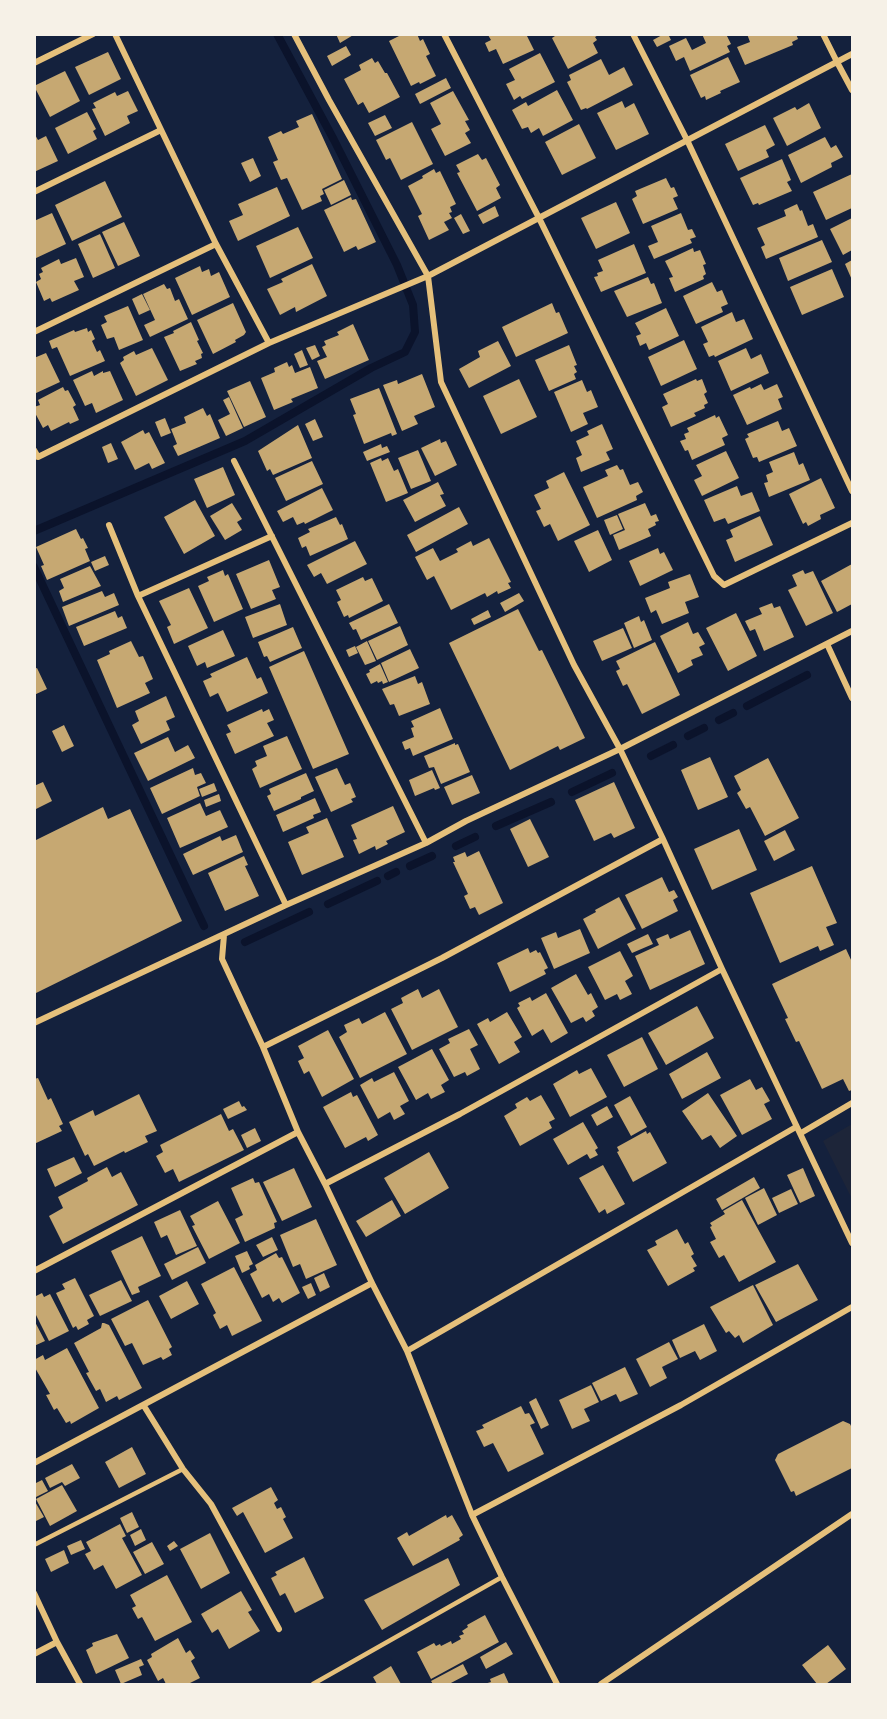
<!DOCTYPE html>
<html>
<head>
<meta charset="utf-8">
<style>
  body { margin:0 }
  #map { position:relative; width:887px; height:1719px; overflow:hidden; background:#14213d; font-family:"Exo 2",sans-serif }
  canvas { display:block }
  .frame { position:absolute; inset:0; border:36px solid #f6f1e7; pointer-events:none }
</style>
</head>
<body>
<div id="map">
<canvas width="887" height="1719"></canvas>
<div class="frame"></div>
</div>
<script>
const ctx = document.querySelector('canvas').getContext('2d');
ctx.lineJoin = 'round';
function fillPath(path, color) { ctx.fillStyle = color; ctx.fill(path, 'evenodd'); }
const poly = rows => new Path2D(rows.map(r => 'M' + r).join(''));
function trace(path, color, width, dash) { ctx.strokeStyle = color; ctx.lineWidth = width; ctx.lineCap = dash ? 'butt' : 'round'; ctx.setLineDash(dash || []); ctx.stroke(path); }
fillPath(poly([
  [852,1124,852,1199,823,1141]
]), '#1d2539');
trace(poly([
  [34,531,245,441,371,368,405,352,415,332,413,305,397,265,334,140,277,34],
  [34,567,204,926],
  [747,706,807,675],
  [719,720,733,713],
  [688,736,704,728],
  [651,756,673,745],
  [572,792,612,773],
  [496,826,551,802],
  [456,846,475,837],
  [410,866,432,856],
  [388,876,396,872],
  [328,904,377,881],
  [245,942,309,912]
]), '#0b132b', 8);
fillPath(poly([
  [336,34,355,34,340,43],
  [403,34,417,34,420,41,423,39,430,54,426,56,436,76,420,84,419,82,411,86,389,41],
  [490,34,526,34,534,50,503,64,496,49,489,52,485,43,491,40,488,35],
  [558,34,600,34,595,37,597,40,593,43,598,53,568,69,552,38],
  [664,34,668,34,671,40,657,47,653,40],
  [702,34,726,34,731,44,727,46,730,52,690,71,684,57,676,61,669,46,686,38,692,50,706,43],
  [747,34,796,34,798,39,792,42,793,45,745,65,737,47,750,42],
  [346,46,351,55,332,66,327,56],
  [108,52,121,79,89,95,75,67],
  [540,53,555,82,522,99,520,96,514,100,506,84,515,80,509,69],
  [728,57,740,82,720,91,721,93,706,100,705,96,701,98,690,75],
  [372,58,375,63,378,61,385,73,387,73,400,97,369,113,363,102,358,105,344,79,361,70,359,65],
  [601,59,609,75,624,67,633,85,587,109,586,108,581,110,567,82,571,80,569,75],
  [65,71,80,101,50,117,34,86],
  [446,78,451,88,420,104,415,94],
  [557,90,573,120,543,136,539,128,531,133,528,127,522,129,512,110,526,102,528,106],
  [128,91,138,111,127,116,130,123,105,136,92,109,96,108,93,103,115,92,117,96],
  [453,91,469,120,465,121,470,130,465,133,471,143,445,156,431,129,441,124,430,103],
  [622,101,625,108,634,103,649,134,616,150,597,113],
  [809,103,821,128,787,146,773,118,795,107,797,110],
  [87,112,96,129,93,131,97,139,68,154,55,128],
  [312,114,342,179,322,189,324,194,320,196,322,201,302,210,287,178,281,180,273,162,278,160,268,137,281,131,283,134,299,127,296,121],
  [385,115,392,128,375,136,368,123],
  [412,122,433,164,401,180,390,158,386,160,376,140],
  [579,124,596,158,562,175,545,142],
  [765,125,775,145,766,150,769,157,738,171,725,144],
  [34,133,38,140,46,136,58,161,34,172],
  [825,137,831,148,836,145,843,157,831,163,832,167,801,183,788,155],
  [478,154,482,160,486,158,500,185,496,188,501,198,477,211,457,173,460,172,456,165],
  [253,158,261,176,250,182,241,163],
  [782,159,791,180,787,182,792,191,759,205,758,203,753,205,740,178],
  [434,169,436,173,440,171,456,204,450,207,452,212,449,213,452,218,444,222,449,230,429,240,418,216,422,214,408,186,423,178,422,176],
  [852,174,852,208,826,220,813,192],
  [666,178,671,188,674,187,678,196,673,198,678,209,643,224,632,199,637,196,635,191],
  [344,180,351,195,331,205,324,190],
  [105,181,122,217,72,241,55,205],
  [277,187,290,216,238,241,229,221,243,215,238,204],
  [351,197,352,200,356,199,376,242,358,250,356,246,344,252,324,210],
  [616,202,630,233,596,249,581,218],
  [797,204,800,211,802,210,808,226,813,224,818,237,766,259,761,247,765,245,757,228,786,216,784,210],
  [495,206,499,216,483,224,478,215],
  [52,213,66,244,34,259,34,221],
  [681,213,688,230,692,229,696,237,690,239,692,243,654,259,648,246,658,242,651,226],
  [461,214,470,231,463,234,454,218],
  [852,218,852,250,843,255,830,229],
  [124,222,140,256,118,266,102,232],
  [298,227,313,258,270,278,256,246],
  [100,234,115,268,93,278,78,244],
  [822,240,832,262,788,281,779,258],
  [634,244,646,273,601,292,594,277,598,276,597,273,603,271,598,260],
  [693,248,694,252,700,250,706,264,703,265,706,274,703,276,704,279,675,292,669,278,673,277,665,261],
  [76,258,84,277,74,281,79,290,52,302,50,298,44,301,36,282,41,279,39,274,43,272,41,268,59,259,61,264],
  [852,260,852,280,845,264],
  [312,264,327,296,296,312,295,307,280,315,267,289,283,282,281,279],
  [200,266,202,272,209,269,211,276,219,272,230,297,192,315,175,278],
  [832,269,844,297,802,315,790,287],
  [648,277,651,284,654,283,662,303,627,317,614,291],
  [712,282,717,292,722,290,728,304,721,307,723,312,696,324,683,296],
  [164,284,167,289,170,288,175,301,179,299,188,319,150,337,144,325,155,320,143,294],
  [142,294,150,310,139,315,132,299],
  [233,303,246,332,244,335,235,340,236,342,213,354,197,320],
  [552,303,556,313,559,312,568,333,516,357,502,327],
  [128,306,143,340,119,350,114,337,107,339,101,325,107,322,104,316],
  [666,308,679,336,649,350,646,343,640,346,636,336,641,334,635,323],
  [732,312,736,322,744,319,753,339,715,357,714,355,709,357,703,344,708,342,701,327],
  [191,322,199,340,197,341,203,353,201,354,202,358,195,361,197,364,180,371,164,337,174,333,173,331],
  [353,324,369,360,325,379,317,361,327,357,322,347,326,345,324,341,339,335,337,332],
  [87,328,88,332,91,330,95,339,92,341,97,352,100,350,105,361,70,376,57,347,52,349,49,341,74,330,75,332],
  [684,340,697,369,661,386,648,357],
  [498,341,511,366,469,388,459,369,480,357,478,351],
  [315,345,320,356,312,360,306,348],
  [569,345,577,365,574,366,577,372,574,374,576,379,549,391,535,360],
  [152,348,168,380,136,396,120,363,124,360,123,357,134,351,136,355],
  [746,348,751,359,761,354,769,373,731,391,718,361],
  [302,350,308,365,300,368,294,354],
  [46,353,60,382,34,394,34,358],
  [287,362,289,367,292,365,295,373,310,367,318,388,291,399,293,402,274,410,261,378,275,372,274,368],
  [92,371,94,376,103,371,103,373,110,371,123,400,96,413,92,403,85,406,73,380],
  [422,374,435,407,414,416,418,424,402,431,383,385,397,380,398,384],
  [519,379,537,417,501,434,483,396],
  [696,379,697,381,702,379,707,392,704,394,708,403,704,405,705,408,694,413,696,416,671,427,662,407,668,404,663,394],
  [582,380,587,392,591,390,598,407,583,413,588,424,571,432,554,392],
  [250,381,266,417,244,427,227,391],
  [761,384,764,390,777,384,783,397,778,399,782,409,747,425,733,395,750,387,751,389],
  [63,387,65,391,68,390,76,405,73,407,79,420,70,424,69,422,51,431,48,425,43,428,34,411,34,407,40,405,38,400],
  [379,388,397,434,392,436,391,433,364,444,353,415,356,414,350,399],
  [229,397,243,428,226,436,218,420,230,414,223,400],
  [203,408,207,416,210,414,220,438,178,456,173,446,177,444,171,429,186,423,184,417],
  [715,415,716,418,719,416,728,435,722,438,725,445,692,460,688,450,685,451,680,441,686,439,684,434,689,432,687,428],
  [165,418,171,433,161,437,155,422],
  [315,419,323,437,313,441,305,424],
  [778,421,782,431,789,428,797,446,759,462,757,457,753,458,745,439,749,437,747,434],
  [602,424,613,449,606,452,610,460,581,472,576,458,582,455,576,441,589,435,587,431],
  [298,425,312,458,273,475,270,469,267,471,258,451],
  [143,430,145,434,149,432,165,463,152,469,149,463,135,470,121,442],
  [440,439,441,443,446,441,457,465,435,476,421,448],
  [111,443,118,459,108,463,102,447],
  [381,444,382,448,387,446,390,452,367,461,363,452],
  [418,450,431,481,411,489,398,458],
  [726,451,739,478,702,496,694,480,702,476,696,465],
  [794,452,799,465,803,463,810,480,769,497,764,483,768,482,766,475,773,472,769,462],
  [381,458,382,461,388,458,394,471,398,469,408,493,386,502,370,463],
  [312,461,323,484,286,501,275,478],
  [617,465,620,470,623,469,630,485,638,482,643,492,636,496,637,500,597,518,583,487,608,476,605,470],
  [223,467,235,495,207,508,194,479],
  [564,472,590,525,558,541,550,524,544,527,536,511,541,509,534,495,549,488,546,481],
  [821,478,835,508,820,515,821,519,808,526,806,522,803,524,789,494],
  [438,482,444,494,440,495,446,506,415,522,403,500],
  [737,486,741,496,752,492,760,511,728,524,725,518,714,522,704,500],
  [322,488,333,510,305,524,304,522,297,525,293,517,283,522,277,511],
  [195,500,215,536,184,554,164,517],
  [232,503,242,519,237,522,242,530,225,540,210,516],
  [645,503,651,516,656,514,659,521,655,522,656,525,648,529,651,536,619,550,613,535,625,530,618,514],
  [459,507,468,524,416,552,407,535],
  [617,515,623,529,610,535,604,520],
  [760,516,773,545,735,562,726,540,733,537,730,530],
  [336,517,340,525,342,524,348,539,310,556,306,546,302,548,298,538,310,532,308,529],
  [76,529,81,539,83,538,88,548,85,549,90,561,47,580,41,566,44,565,36,547],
  [598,530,612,560,589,572,574,541],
  [489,538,511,582,508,583,511,588,498,594,497,591,487,597,485,593,451,610,434,576,427,580,415,557,433,548,440,561,458,552,456,549,471,541,473,546],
  [355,541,367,564,327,584,321,573,314,577,307,565],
  [658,548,660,554,664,552,673,570,640,586,629,561],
  [105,556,109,565,95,571,91,562],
  [269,560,280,587,272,590,276,599,251,609,236,574],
  [852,564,852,604,837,612,821,581],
  [90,566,101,586,63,602,59,591,64,588,60,579],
  [223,570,225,576,228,574,243,609,214,622,198,586,209,581,207,577],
  [803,570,805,574,813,571,833,613,806,626,788,590,797,586,792,575],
  [690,574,699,597,685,602,689,613,662,624,656,610,651,613,645,598,670,588,668,582],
  [363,577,365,581,372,578,383,601,349,618,348,615,344,617,337,602,341,600,336,590],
  [189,588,208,628,174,644,167,627,171,625,159,601],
  [102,591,105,597,114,593,119,605,69,626,62,607],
  [519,593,524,601,505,612,500,603],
  [772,603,774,608,780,606,794,637,764,651,755,629,750,631,745,621,762,614,759,608],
  [280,604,287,625,253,638,245,617],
  [389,604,398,623,361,640,356,629,353,630,349,623],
  [518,609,539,651,542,650,585,738,560,750,558,746,510,770,449,643],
  [488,610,491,617,474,625,471,619],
  [115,611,118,618,122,616,127,628,84,646,76,627],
  [736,613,757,656,728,671,706,628],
  [639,616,641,622,644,620,652,640,634,648,624,623],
  [688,622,693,634,698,632,705,644,699,647,703,655,691,660,693,665,678,673,660,636],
  [400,626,408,645,377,660,368,641],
  [293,627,302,648,270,662,267,656,264,657,258,642],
  [623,628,632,648,602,661,593,641],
  [223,630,235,656,207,668,205,662,197,666,188,646],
  [131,641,139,657,143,656,153,679,145,683,150,693,117,708,97,660,110,654,109,651],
  [367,641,376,661,365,665,356,647],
  [655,642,680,695,642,714,627,684,623,686,616,671,620,669,616,661],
  [355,646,358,653,349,657,346,650],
  [410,649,419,668,389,682,381,663],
  [304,651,349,754,313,769,269,667],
  [247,657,257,679,261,677,268,693,227,712,218,693,210,697,203,681,212,677,210,674],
  [380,664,388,682,383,684,382,681,378,683,377,681,371,684,366,674,370,672,369,670],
  [37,668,47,689,34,695,34,669],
  [415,676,418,684,422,682,430,704,399,716,394,704,390,705,382,689],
  [166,696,175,717,166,721,170,730,141,744,132,725,139,721,135,711],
  [440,708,453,739,413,756,410,748,405,750,402,742,414,737,411,728,414,727,411,721],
  [262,709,263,712,269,709,274,720,267,723,274,736,235,754,226,734,231,732,227,725],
  [64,725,74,746,62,752,52,731],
  [287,736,302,769,260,788,252,769,257,766,255,761,267,756,263,746],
  [168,737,175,752,188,745,195,758,148,781,134,753],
  [455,743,455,745,458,744,470,772,441,784,434,767,429,768,424,756],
  [710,757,728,797,698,810,681,770],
  [768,758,799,818,765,836,750,807,746,809,737,793,741,790,734,776],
  [193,768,195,775,201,773,206,783,197,787,200,796,162,814,150,788],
  [337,768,345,785,350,783,356,797,351,799,353,802,331,812,315,777],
  [432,770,440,788,435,790,434,788,415,796,409,780],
  [306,773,314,791,301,797,301,799,274,811,267,796,271,794,269,789],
  [472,775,480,793,452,805,444,787],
  [43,782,52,801,34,810,34,786],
  [614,782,635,828,614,838,611,833,594,841,575,800],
  [214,783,217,791,202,797,199,789],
  [219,794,221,801,206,807,204,800],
  [315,798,321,812,313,815,314,818,283,832,276,815],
  [200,803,206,816,220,810,228,827,180,848,167,818],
  [393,806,405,832,386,841,388,844,376,850,375,846,359,854,353,840,357,839,351,825],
  [103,807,108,819,130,809,182,921,34,994,34,841],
  [327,818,344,857,302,875,288,842,309,833,306,827],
  [530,819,549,857,528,867,510,829],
  [739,829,757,870,712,890,694,849],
  [785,830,795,850,774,861,764,841],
  [236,835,243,852,193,875,183,854,220,836,222,841],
  [479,851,503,903,479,915,475,907,470,909,464,896,468,894,453,862,455,862,453,857,465,852,467,857],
  [244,856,248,865,245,866,259,896,225,911,208,873],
  [812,866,837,923,826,927,834,945,820,951,818,946,780,963,750,893],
  [662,877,669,892,674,890,678,897,673,900,678,911,642,929,625,895],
  [619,897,636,929,598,949,583,919,596,912,595,910],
  [580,929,590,953,554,969,541,938,556,932,558,938],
  [690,930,705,964,650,990,635,956,659,945,656,939,668,934,670,939],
  [648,934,653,944,632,953,627,944],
  [528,948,530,953,536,950,538,953,540,952,548,968,544,970,546,974,510,992,497,963],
  [846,949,852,962,852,1090,849,1091,843,1079,822,1089,799,1041,796,1042,785,1019,788,1018,772,984],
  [620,951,633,976,625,981,632,994,620,1000,617,994,605,1000,588,967],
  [576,974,588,995,591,993,598,1007,592,1011,595,1016,586,1022,583,1017,571,1023,551,988],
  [418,989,422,998,439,989,458,1027,412,1050,391,1009,403,1003,401,998],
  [546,993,568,1033,551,1043,543,1029,532,1036,517,1008,520,1006,518,1003,530,997,532,1001],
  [697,1006,714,1038,666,1065,648,1033],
  [385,1012,407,1054,360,1078,339,1037,347,1032,344,1025,359,1018,362,1024],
  [507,1012,522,1037,514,1042,520,1052,499,1064,477,1024,488,1018,490,1022],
  [469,1029,478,1045,470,1049,480,1069,467,1076,465,1072,454,1077,439,1049,450,1043,448,1039],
  [328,1030,354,1079,322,1097,309,1071,304,1074,298,1061,304,1058,298,1046],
  [642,1037,658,1069,624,1087,607,1055],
  [432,1049,449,1080,441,1085,445,1092,431,1099,428,1093,416,1100,398,1067],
  [707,1052,721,1078,682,1099,669,1074],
  [591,1068,607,1097,570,1117,553,1084,577,1070,579,1074],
  [394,1072,409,1101,400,1106,405,1114,394,1120,390,1112,378,1119,360,1085,372,1078,374,1082],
  [38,1078,48,1100,51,1098,63,1124,59,1126,62,1131,34,1144,34,1079],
  [750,1079,756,1090,762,1087,770,1101,764,1104,772,1119,742,1135,720,1095],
  [351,1092,353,1097,357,1095,378,1135,368,1141,366,1137,345,1148,323,1107],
  [708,1093,737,1136,720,1148,711,1135,702,1140,682,1111],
  [139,1094,157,1131,145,1136,148,1142,125,1153,124,1151,94,1166,88,1154,85,1156,69,1122,93,1110,95,1116],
  [541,1095,555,1119,549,1122,552,1128,520,1146,504,1116,517,1108,515,1104,527,1097,530,1101],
  [630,1096,647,1127,631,1136,614,1105],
  [239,1101,242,1107,244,1106,247,1110,228,1119,223,1109],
  [607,1106,613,1117,597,1126,591,1115],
  [221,1114,229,1131,233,1129,244,1150,179,1182,173,1169,165,1173,156,1156,163,1152,160,1145],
  [583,1122,598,1148,595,1150,598,1155,590,1159,587,1154,568,1165,553,1139],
  [255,1128,261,1141,247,1148,241,1135],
  [646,1131,647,1134,650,1132,667,1163,633,1182,617,1152,619,1151,617,1147],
  [429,1152,449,1188,405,1214,384,1178],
  [74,1157,82,1173,55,1187,47,1169],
  [603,1165,625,1204,607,1214,605,1209,599,1213,579,1178],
  [107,1167,112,1177,121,1172,138,1205,63,1244,49,1216,63,1208,58,1197,88,1181,87,1178],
  [294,1168,312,1207,282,1221,263,1182],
  [803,1168,815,1196,800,1203,787,1175],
  [754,1177,760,1188,722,1210,716,1199],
  [253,1178,255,1183,259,1182,277,1222,274,1223,275,1228,245,1242,235,1219,243,1215,231,1188],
  [764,1188,777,1215,758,1225,745,1198],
  [791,1189,798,1204,779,1213,772,1198],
  [392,1200,401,1216,366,1237,356,1221],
  [742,1200,776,1262,739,1282,724,1255,719,1258,710,1242,716,1239,710,1227,712,1226,710,1223,725,1214,723,1211],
  [218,1201,240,1243,209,1259,192,1226,195,1225,190,1216],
  [180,1210,197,1246,176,1255,167,1235,161,1238,154,1222],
  [316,1219,337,1265,306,1279,300,1264,293,1267,280,1235],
  [677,1229,685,1244,688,1242,694,1254,691,1256,697,1266,693,1268,695,1271,668,1286,647,1250,657,1245,655,1241],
  [142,1236,161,1276,138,1287,140,1292,132,1295,111,1251],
  [272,1237,278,1250,263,1257,256,1245],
  [198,1247,206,1263,172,1280,164,1264],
  [247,1251,253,1264,249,1266,250,1269,242,1273,235,1256],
  [276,1253,279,1258,282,1257,300,1293,282,1303,279,1298,273,1302,269,1294,262,1298,250,1274,257,1270,255,1265],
  [798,1264,818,1300,776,1322,755,1285],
  [234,1267,262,1321,232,1336,227,1325,220,1329,213,1315,216,1313,201,1284],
  [324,1273,330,1287,320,1292,314,1278],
  [75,1278,94,1316,87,1320,89,1324,78,1330,76,1326,73,1328,56,1293,65,1289,62,1284],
  [121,1280,132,1301,100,1316,89,1295],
  [187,1281,199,1304,171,1319,159,1296],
  [311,1283,316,1295,308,1299,302,1287],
  [753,1285,773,1325,743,1343,739,1335,735,1338,729,1331,726,1333,710,1307],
  [42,1293,44,1297,50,1294,69,1331,49,1341,34,1311,34,1297],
  [148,1300,172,1347,169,1349,172,1355,163,1360,161,1357,143,1365,132,1343,125,1346,111,1319],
  [34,1320,45,1341,34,1346],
  [102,1323,104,1323,109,1325,142,1388,119,1400,117,1396,106,1402,100,1389,96,1391,86,1373,89,1372,74,1343,101,1328],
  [704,1324,717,1351,700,1360,695,1351,680,1358,672,1340],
  [669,1342,678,1359,662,1367,667,1378,650,1387,636,1359],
  [67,1348,99,1408,71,1424,70,1421,66,1423,57,1408,54,1410,46,1395,50,1394,34,1366,34,1360,43,1355,45,1360],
  [625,1367,638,1394,620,1402,616,1394,601,1401,592,1383],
  [591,1385,599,1402,584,1409,590,1421,572,1429,559,1400],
  [536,1398,549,1425,541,1429,529,1402],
  [521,1406,525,1414,529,1413,535,1423,530,1425,544,1454,508,1472,493,1443,484,1447,476,1431,484,1428,482,1425],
  [843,1421,850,1424,852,1428,852,1468,796,1496,794,1491,791,1492,775,1460,778,1454],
  [132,1447,146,1474,119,1488,105,1462],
  [72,1464,80,1478,65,1486,62,1482,50,1488,45,1478],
  [42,1480,48,1491,34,1498,34,1484],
  [62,1485,77,1511,50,1526,36,1499],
  [271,1487,278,1500,274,1503,277,1509,281,1507,286,1517,283,1519,293,1538,265,1553,243,1512,237,1516,232,1508],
  [34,1500,44,1517,34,1522],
  [132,1512,139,1527,127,1533,120,1518],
  [446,1515,447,1518,452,1515,463,1535,459,1538,460,1540,413,1566,397,1538,407,1532,409,1536],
  [120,1524,126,1536,122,1538,142,1575,116,1589,103,1565,94,1570,85,1554,91,1551,86,1542],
  [141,1529,146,1540,135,1546,130,1535],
  [210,1533,230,1573,201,1589,180,1549],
  [81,1540,85,1549,71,1555,67,1546],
  [174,1541,178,1546,170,1551,167,1546],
  [152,1542,164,1564,145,1574,133,1552],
  [64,1550,69,1563,51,1572,45,1559],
  [304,1557,324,1598,295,1613,285,1593,280,1596,271,1578,277,1575,275,1572],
  [448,1558,460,1585,382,1630,364,1600],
  [167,1575,192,1622,155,1641,142,1617,138,1619,132,1608,136,1606,130,1595],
  [241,1591,252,1610,248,1612,260,1631,229,1649,218,1629,212,1633,201,1614],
  [485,1615,499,1642,431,1679,417,1652,434,1643,436,1646,440,1644,441,1646,451,1641,452,1644,461,1639,459,1636,464,1634,462,1631,468,1627,467,1625],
  [117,1634,129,1658,96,1674,86,1650,93,1646,92,1643],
  [178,1638,186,1653,190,1650,195,1658,191,1661,200,1678,188,1684,166,1684,163,1678,158,1681,147,1660,152,1657,151,1654],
  [506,1642,513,1654,486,1669,480,1657],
  [828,1645,846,1669,826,1684,817,1684,802,1665],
  [141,1659,144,1665,139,1667,142,1675,121,1684,115,1670],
  [463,1664,468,1674,449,1684,433,1684,431,1681],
  [391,1666,401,1684,377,1684,373,1677],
  [504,1673,509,1684,484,1684,491,1682,490,1679]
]), '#c6a872');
trace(poly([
  [34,1545,183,1469],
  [313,1684,502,1577]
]), '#e5c07b', 4.5);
trace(poly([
  [115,34,216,244,269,343],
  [294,34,329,100,428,276,441,382,574,665,620,749,663,839,722,969,852,1243],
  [444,34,539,218,714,576,724,585,852,523],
  [633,34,687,140,852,491],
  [823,34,837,62,852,90],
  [34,63,93,34],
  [34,192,161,130],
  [34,332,216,244],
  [34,450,38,457,269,343,428,276,852,54],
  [234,461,426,843],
  [109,525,138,596,286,905],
  [138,596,272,536],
  [827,644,852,698],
  [224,935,222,959,263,1047,298,1132,325,1184,372,1283,407,1351,472,1515,502,1577,557,1684],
  [34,1023,286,905,426,843,466,821,620,749,852,631],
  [263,1047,442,958,663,839],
  [801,1133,852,1103],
  [325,1184,460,1114,722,969],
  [34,1271,298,1132],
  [407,1351,796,1127],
  [144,1406,183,1469,211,1504,279,1629],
  [34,1463,372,1283],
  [472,1515,681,1405,852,1307],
  [34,1593,57,1642,80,1684],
  [34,1654,57,1642],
  [601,1684,852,1514]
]), '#e5c07b', 6);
</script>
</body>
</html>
